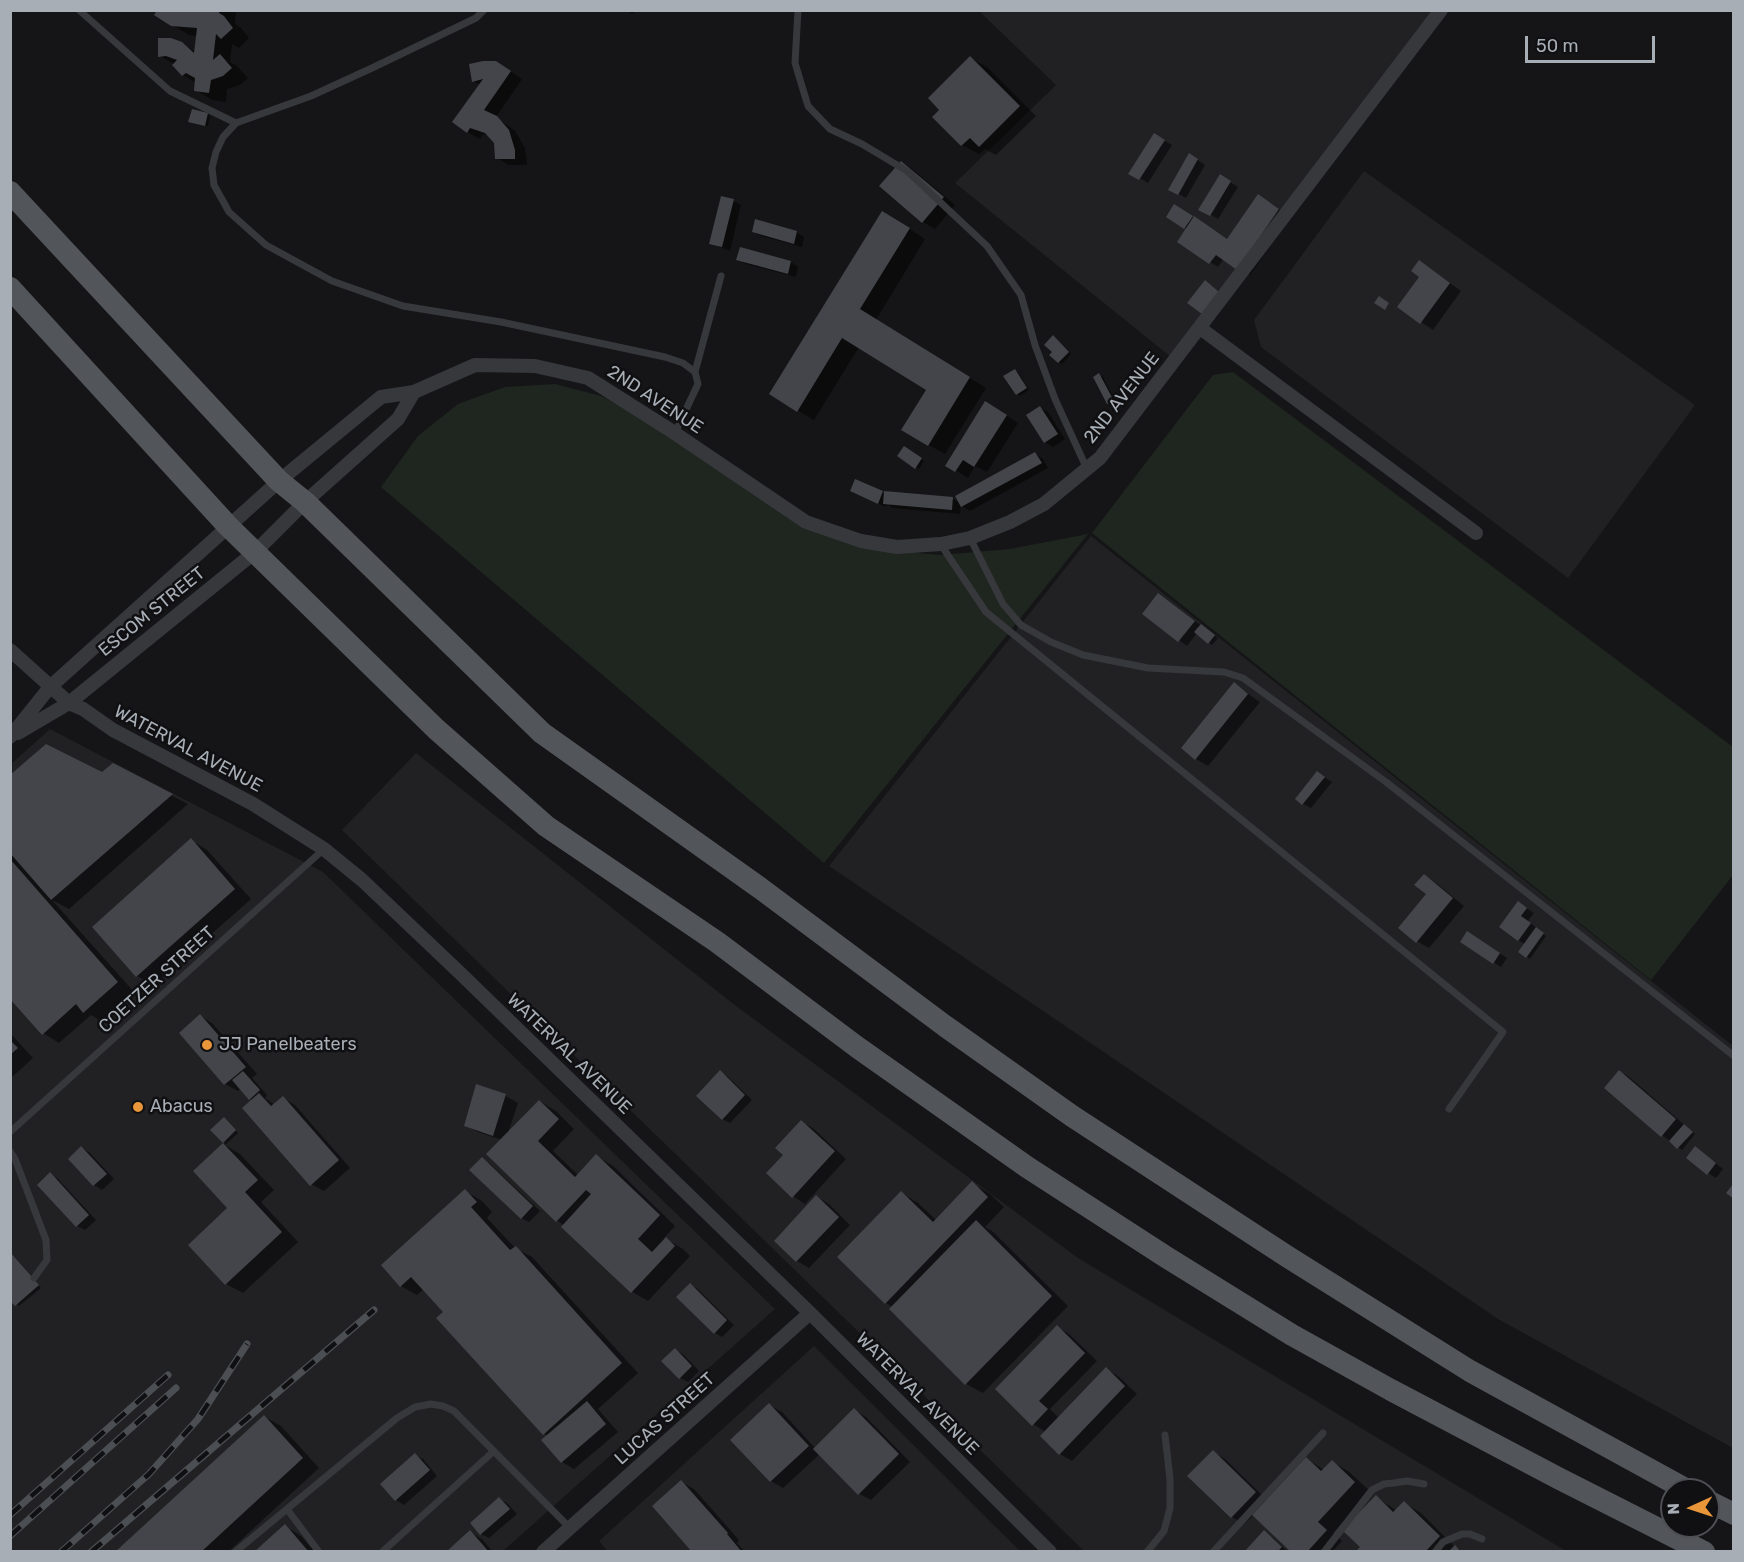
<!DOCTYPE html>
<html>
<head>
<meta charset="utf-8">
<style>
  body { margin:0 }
  #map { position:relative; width:1744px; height:1562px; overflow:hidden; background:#151517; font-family:Rubik,sans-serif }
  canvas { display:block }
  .frame { position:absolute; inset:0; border:12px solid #a8aeb6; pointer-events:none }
  .north { position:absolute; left:1660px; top:1478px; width:60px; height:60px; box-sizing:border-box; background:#101012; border:2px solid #4d4f54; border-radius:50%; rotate:267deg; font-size:16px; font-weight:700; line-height:24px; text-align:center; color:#a8aeb6 }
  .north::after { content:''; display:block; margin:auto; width:21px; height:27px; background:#e9963b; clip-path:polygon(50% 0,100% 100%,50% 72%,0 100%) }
  .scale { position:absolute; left:1525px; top:36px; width:130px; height:27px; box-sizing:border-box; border:3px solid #a8aeb6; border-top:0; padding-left:8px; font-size:18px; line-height:21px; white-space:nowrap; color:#a8aeb6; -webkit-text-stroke:4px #101012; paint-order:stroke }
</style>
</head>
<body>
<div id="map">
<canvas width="1744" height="1562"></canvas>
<div class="frame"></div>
<div class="north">N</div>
<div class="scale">50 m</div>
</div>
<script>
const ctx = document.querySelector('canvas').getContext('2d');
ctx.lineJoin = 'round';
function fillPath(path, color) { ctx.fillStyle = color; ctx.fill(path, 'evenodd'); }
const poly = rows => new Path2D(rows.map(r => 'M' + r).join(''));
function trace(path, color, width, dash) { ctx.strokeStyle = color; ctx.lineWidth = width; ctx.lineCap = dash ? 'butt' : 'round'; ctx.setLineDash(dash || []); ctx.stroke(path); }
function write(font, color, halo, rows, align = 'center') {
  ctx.font = font + ' Rubik,sans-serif'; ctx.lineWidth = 5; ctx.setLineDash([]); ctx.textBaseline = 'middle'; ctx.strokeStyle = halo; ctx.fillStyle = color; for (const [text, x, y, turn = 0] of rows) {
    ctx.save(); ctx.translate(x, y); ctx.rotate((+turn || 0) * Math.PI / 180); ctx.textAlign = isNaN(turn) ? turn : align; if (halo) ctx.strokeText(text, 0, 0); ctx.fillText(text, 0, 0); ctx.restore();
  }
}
fillPath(poly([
  [979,11,1443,11,1176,361,955,183,1056,85],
  [1364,171,1695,405,1568,578,1261,347,1254,320],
  [1091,536,1733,1046,1733,1448,1498,1319,829,866],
  [50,729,323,872,775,1309,503,1551,11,1552,10,765],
  [416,753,736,1006,1078,1258,1566,1551,1084,1551,342,830],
  [814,1346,1020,1551,608,1552,599,1541]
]), '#212124');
fillPath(poly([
  [1233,372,1733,747,1733,875,1651,980,1092,533,1213,375],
  [555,384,601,396,639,415,832,534,880,550,941,555,1010,549,1088,534,824,863,381,487,418,436,458,404,505,387]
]), '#1f261f');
fillPath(poly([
  [159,10,236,10,235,24,241,28,249,38,239,48,232,44,230,62,237,66,248,78,240,85,227,89,226,102,212,100,196,90,196,83,183,75,174,64,160,56,181,43,196,52,198,36,189,35,156,15],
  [626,10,638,10,632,14],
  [970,58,987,67,1036,116,996,155,985,149,979,154,962,145,934,117,941,110],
  [509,70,522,79,496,117,515,131,525,148,527,165,509,165,497,158,496,143,490,136,483,134,480,139,467,132,481,85,473,81],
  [207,114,210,116,208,126,193,123],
  [1154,135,1172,145,1148,183,1131,173],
  [1190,155,1205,165,1186,198,1170,189],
  [901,162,913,170,955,205,935,229,923,222],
  [1220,176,1238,187,1218,219,1201,209],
  [733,201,741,205,730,251,711,243],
  [1271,203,1290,217,1250,275,1224,258,1218,267,1210,262,1188,229,1168,217,1175,206,1228,240],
  [899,222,925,239,876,320,986,388,945,454,929,445,928,390,859,347,814,420,797,410],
  [753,232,796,232,804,237,802,247,761,236],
  [738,259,791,262,798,267,796,277,746,264],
  [1439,275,1461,291,1433,330,1399,307],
  [1056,339,1071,354,1062,364,1059,362],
  [1015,371,1018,372,1029,390,1020,396,1017,394,1005,377],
  [1099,375,1103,377,1116,403,1112,405,1108,403],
  [1040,408,1048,412,1065,439,1053,447,1045,442,1028,415],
  [998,410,1018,423,987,472,975,466,968,478,947,465],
  [904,448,924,461,919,469,899,456],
  [1035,454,1043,459,1048,468,970,511,961,505,960,514,893,508,887,504,886,507,860,495,856,481,886,494,886,493,953,499,960,503],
  [1166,599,1218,638,1212,645,1197,633,1187,646,1144,614],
  [1234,684,1260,702,1208,766,1196,759],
  [113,765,188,804,69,909,52,900,134,992,101,1021,91,1015,59,1043,43,1033,10,997,10,777,102,774],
  [1318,773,1332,782,1311,808,1303,804],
  [191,840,207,850,251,899,154,985,137,976],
  [1424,876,1436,883,1464,906,1429,948,1417,941,1428,894],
  [1519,903,1534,913,1528,921,1546,936,1530,959,1520,952,1525,944,1518,940],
  [1475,938,1507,958,1501,967,1493,962],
  [200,1016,212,1023,257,1074,252,1078,267,1095,265,1098,275,1105,283,1098,295,1105,350,1168,324,1191,311,1184,253,1101,241,1088,238,1091,225,1084,181,1033],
  [10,1033,33,1058,10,1079],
  [720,1072,728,1077,752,1100,730,1123,722,1119],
  [1620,1072,1628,1076,1695,1134,1682,1150,1662,1135],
  [477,1086,506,1096,518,1103,508,1133,539,1101,556,1111,574,1129,553,1151,578,1175,596,1156,613,1166,675,1226,664,1238,683,1249,690,1256,648,1301,631,1291,564,1225,556,1220,502,1140,478,1132,465,1125],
  [227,1121,238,1133,225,1145,240,1154,274,1190,261,1202,298,1242,243,1293,226,1284,230,1208,195,1171,225,1143,224,1142],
  [802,1122,814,1129,846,1159,805,1204,793,1196,785,1155],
  [82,1148,90,1153,114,1179,102,1190,94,1185,70,1159],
  [1703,1153,1723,1169,1716,1178,1708,1173],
  [482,1159,490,1164,540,1211,529,1222,521,1218],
  [50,1174,58,1179,96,1220,85,1230,77,1226],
  [972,1183,989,1193,1004,1207,985,1227,992,1231,1068,1306,983,1393,966,1384,893,1307,886,1303,902,1193,918,1203,936,1220],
  [465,1191,482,1201,492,1212,487,1218,515,1248,532,1257,638,1373,598,1409,618,1432,574,1469,562,1462,548,1437,439,1318,445,1313,424,1289,417,1295,401,1286],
  [817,1197,829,1204,850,1225,809,1268,797,1261,776,1241],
  [10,1252,41,1288,19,1306,10,1298],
  [690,1285,698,1289,734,1325,722,1337,715,1333],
  [1057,1327,1069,1334,1097,1361,1050,1409,1059,1418,1106,1369,1118,1376,1137,1394,1072,1461,1060,1454,1046,1432,1033,1424],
  [675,1350,683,1354,699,1371,688,1382,680,1378,664,1361],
  [769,1405,782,1412,815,1448,854,1410,866,1417,910,1462,871,1500,858,1493,820,1454,783,1488,771,1481,732,1440],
  [265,1417,281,1426,319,1468,228,1552,117,1552],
  [1213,1452,1225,1459,1268,1501,1307,1459,1324,1470,1332,1462,1348,1471,1371,1492,1333,1533,1342,1541,1332,1552,1293,1552,1254,1515,1244,1524,1232,1517,1190,1476],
  [415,1455,423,1459,437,1476,404,1505,396,1500,382,1484],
  [681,1482,694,1489,739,1540,737,1543,745,1552,694,1552],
  [1376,1497,1397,1511,1404,1503,1421,1513,1455,1547,1463,1552,1357,1552,1362,1547],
  [499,1499,507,1503,517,1514,489,1538,481,1534],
  [285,1526,301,1536,315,1552,256,1552],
  [470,1532,482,1539,493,1552,448,1552],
  [1264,1532,1272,1537,1288,1552,1246,1552]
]), '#0007');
fillPath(poly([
  [157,10,219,10,219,13,224,16,233,28,221,39,216,34,213,60,220,54,232,68,223,76,211,80,209,93,194,91,195,78,186,73,182,76,172,65,177,60,166,56,158,57,158,38,171,38,182,42,194,53,197,28,171,26,154,15],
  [970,56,1020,106,979,147,970,138,961,146,932,117,939,110,928,98],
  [483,61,496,61,511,71,484,110,497,116,509,130,515,150,515,159,495,159,494,143,485,133,470,128,467,133,452,122,483,79,472,82,469,64],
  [192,109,208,113,205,126,188,122],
  [1154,133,1165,140,1139,180,1128,174],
  [1189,153,1198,159,1178,195,1168,190],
  [901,161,944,197,922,223,879,186],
  [1220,174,1231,181,1210,216,1198,210],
  [1258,194,1279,209,1237,270,1216,255,1209,264,1177,242,1194,216,1227,239],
  [721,196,734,199,722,247,709,244],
  [1174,204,1193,216,1184,229,1166,217],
  [882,211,910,228,860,309,970,377,928,446,901,430,926,390,842,338,797,412,769,394],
  [755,219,797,231,794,244,752,232],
  [740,247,791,261,788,274,736,260],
  [1419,260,1450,283,1420,324,1397,307,1419,277,1411,271],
  [1205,280,1219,292,1202,314,1187,303],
  [1379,296,1389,303,1385,310,1374,303],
  [1053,335,1069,352,1058,363,1049,355,1052,352,1044,345],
  [1015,369,1027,388,1016,395,1003,376],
  [1099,373,1114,401,1107,404,1093,377],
  [985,401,1007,415,974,467,963,460,955,472,945,466],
  [1040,406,1058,434,1044,443,1026,415],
  [904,446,922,458,915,469,897,456],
  [1035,452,1042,463,961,507,955,496],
  [855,479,883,491,878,504,850,491],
  [884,491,953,497,952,510,883,504],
  [1158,593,1195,621,1178,642,1142,614],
  [1201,624,1215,635,1208,644,1194,632],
  [1234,682,1248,694,1195,760,1181,748],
  [46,744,102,772,113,763,173,794,51,900,10,853,10,775],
  [1317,771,1325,777,1302,805,1295,799],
  [191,838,235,889,136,977,92,927],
  [10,859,118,982,83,1013,76,1004,42,1035,10,999],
  [1424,874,1453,898,1416,943,1398,928,1426,894,1414,885],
  [1518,901,1527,908,1521,916,1531,923,1518,941,1499,927],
  [1536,927,1544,933,1526,958,1518,952],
  [1467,931,1500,953,1493,964,1460,942],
  [200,1014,246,1067,224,1085,179,1033],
  [10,1040,18,1048,10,1055],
  [720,1070,745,1095,722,1120,696,1096],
  [1619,1070,1676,1119,1661,1137,1604,1088],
  [243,1071,260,1090,249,1100,232,1080],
  [476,1084,506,1094,493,1136,464,1126],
  [259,1093,271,1106,283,1096,339,1160,310,1186,242,1108],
  [539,1100,559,1119,538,1141,575,1177,596,1154,660,1215,638,1239,652,1252,666,1237,675,1246,631,1293,561,1227,591,1194,586,1190,556,1222,486,1154],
  [224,1117,236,1130,223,1143,210,1130],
  [801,1120,835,1151,792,1198,766,1173,783,1155,775,1148],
  [1684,1124,1693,1132,1677,1149,1669,1141],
  [223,1143,258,1180,245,1192,282,1232,225,1285,188,1245,227,1208,193,1171],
  [81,1146,107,1174,93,1186,68,1159],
  [1695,1146,1716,1163,1707,1175,1686,1158],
  [482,1157,533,1206,521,1219,469,1170],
  [50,1172,89,1215,76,1227,37,1185],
  [972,1181,988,1197,885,1304,837,1257,901,1191,933,1222],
  [1734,1183,1734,1199,1726,1193],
  [465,1189,477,1202,471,1207,510,1250,516,1246,622,1363,543,1435,436,1318,443,1312,411,1277,400,1287,381,1265],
  [816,1195,839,1217,796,1262,774,1241],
  [976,1220,1052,1296,965,1385,889,1309],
  [10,1252,39,1285,15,1306,10,1301],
  [690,1283,727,1320,714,1334,676,1297],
  [1057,1325,1085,1353,1039,1401,1048,1409,1032,1426,995,1389],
  [675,1348,692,1366,679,1379,661,1361],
  [1106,1367,1125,1386,1059,1455,1040,1436],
  [587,1401,606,1424,561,1463,541,1440],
  [769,1403,809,1446,770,1482,730,1440],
  [854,1408,899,1454,858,1495,813,1449],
  [264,1415,303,1458,201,1552,115,1552],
  [1213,1450,1256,1492,1231,1518,1187,1476],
  [415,1453,430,1470,395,1501,380,1484],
  [1306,1457,1321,1471,1332,1460,1355,1482,1318,1522,1327,1530,1307,1552,1291,1552,1252,1515],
  [681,1480,728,1533,727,1534,742,1552,692,1552,652,1506],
  [1376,1495,1393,1512,1404,1501,1440,1536,1425,1552,1355,1552,1360,1547,1342,1530],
  [499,1497,510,1509,480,1535,470,1523],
  [285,1524,309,1552,254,1552],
  [470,1530,489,1552,446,1552],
  [1264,1530,1282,1547,1277,1552,1244,1552],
  [1455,1545,1461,1552,1448,1552]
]), '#44454a');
trace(poly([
  [79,10,170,91,236,123],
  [484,10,476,18,372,68,311,96,236,123,223,137,216,152,212,168,214,185,229,212,266,245,332,281,403,306,501,322,665,357,683,363,695,372,698,384,675,433],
  [798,10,795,63,808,106,830,129,862,144,907,171,987,246,1021,295,1035,345,1055,399,1087,469],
  [695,372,721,276],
  [970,538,1003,604,1021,625,1051,642,1083,655,1148,668,1224,672,1243,678,1386,782,1734,1056],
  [941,545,986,612,1503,1032,1449,1109],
  [10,1132,324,849],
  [10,1151,15,1159,46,1240,47,1260,34,1278],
  [287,1509,319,1552],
  [235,1552,397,1418,415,1407,431,1404,443,1406,454,1411,570,1528],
  [382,1552,494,1451],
  [1147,1552,1164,1531,1170,1508,1170,1479,1165,1435],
  [1213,1552,1323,1433],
  [1324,1552,1372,1490,1384,1484,1394,1483,1407,1481,1424,1484],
  [1435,1552,1443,1542,1462,1534,1470,1534,1482,1539]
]), '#36383c', 7);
trace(poly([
  [1200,328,1476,533],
  [10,650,69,703,83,709,113,730,253,804,324,849,362,880,460,973,810,1313,1050,1552],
  [18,733,69,703,255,552,305,502,398,419,414,392],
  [10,737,50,687,279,481,381,397,414,392,475,365,535,366,588,378,670,430,806,522,861,541,897,547,941,544,970,538,1010,522,1044,504,1100,458,1441,10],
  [543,1552,810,1313]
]), '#36383c', 14);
trace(poly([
  [10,192,279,481,305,502,542,733,760,888,945,1026,1072,1116,1288,1257,1470,1371,1687,1490],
  [10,288,228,526,436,729,546,826,717,942,857,1047,1027,1167,1166,1257,1292,1335,1391,1390,1558,1478,1704,1552],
  [1708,1501,1734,1514]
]), '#52555a', 22);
const rail = poly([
  [10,1515,168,1375],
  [10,1536,176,1388],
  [61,1552,149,1474,198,1419,247,1344],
  [91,1552,374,1310]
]);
trace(rail, '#4b4e52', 7);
trace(rail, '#101012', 4.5, [14]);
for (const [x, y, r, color] of [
  [207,1045,6,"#e9963b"],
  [138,1107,6,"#e9963b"]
]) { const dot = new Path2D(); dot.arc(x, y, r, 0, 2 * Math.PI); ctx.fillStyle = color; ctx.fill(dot); trace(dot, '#101012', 2); }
write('18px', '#a8aeb6', '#101012', [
  ["2ND AVENUE",1122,398,-52],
  ["2ND AVENUE",655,400,33],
  ["ESCOM STREET",152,612,-39],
  ["WATERVAL AVENUE",188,749,28],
  ["COETZER STREET",157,980,-42],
  ["WATERVAL AVENUE",569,1054,44],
  ["WATERVAL AVENUE",917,1394,45],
  ["LUCAS STREET",665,1419,-42]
]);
write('18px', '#a8aeb6', '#101012', [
  ["JJ Panelbeaters",219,1045],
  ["Abacus",150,1107]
], 'left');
</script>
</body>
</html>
